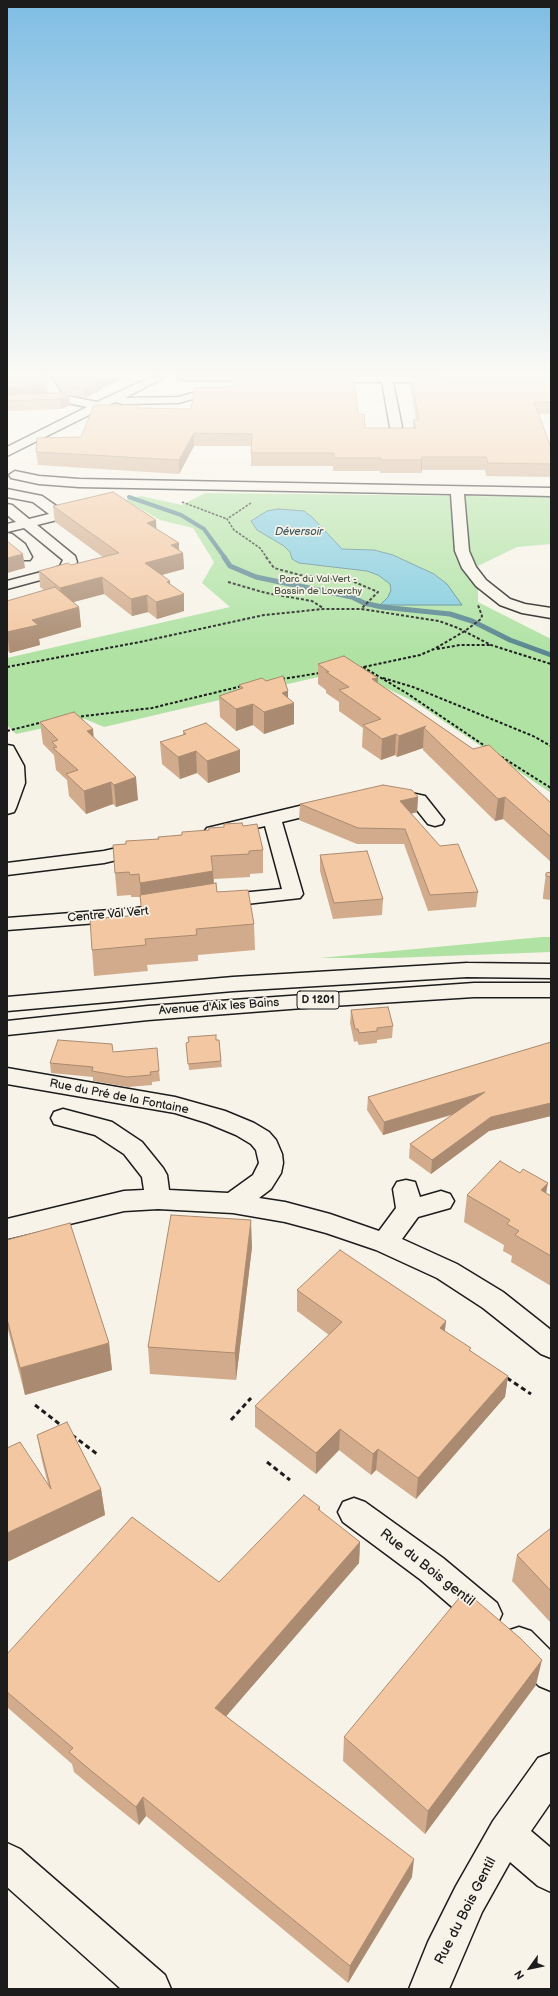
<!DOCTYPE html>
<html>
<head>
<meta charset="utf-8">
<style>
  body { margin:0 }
  #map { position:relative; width:558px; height:1996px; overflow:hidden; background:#f7f3e8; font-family:"Balsamiq Sans",sans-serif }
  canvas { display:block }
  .frame { position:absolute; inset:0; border:8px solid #1c1c1c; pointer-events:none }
  .north { position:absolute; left:510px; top:1948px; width:40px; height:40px; -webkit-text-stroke:3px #f7f3e8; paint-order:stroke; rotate:237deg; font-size:11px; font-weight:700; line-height:16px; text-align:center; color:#1c1c1c }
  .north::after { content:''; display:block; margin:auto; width:14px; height:18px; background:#1c1c1c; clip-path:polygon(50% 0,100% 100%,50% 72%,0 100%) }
</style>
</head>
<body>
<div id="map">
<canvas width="558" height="1996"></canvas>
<div class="frame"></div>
<div class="north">N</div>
</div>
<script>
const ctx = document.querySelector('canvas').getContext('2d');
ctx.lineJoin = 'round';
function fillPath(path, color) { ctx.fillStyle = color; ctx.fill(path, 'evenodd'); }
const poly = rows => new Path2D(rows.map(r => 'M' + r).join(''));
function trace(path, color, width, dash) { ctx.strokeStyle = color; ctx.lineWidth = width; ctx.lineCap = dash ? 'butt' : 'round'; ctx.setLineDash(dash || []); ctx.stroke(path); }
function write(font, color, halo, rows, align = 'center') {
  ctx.font = font + ' "Balsamiq Sans",sans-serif'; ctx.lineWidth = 3.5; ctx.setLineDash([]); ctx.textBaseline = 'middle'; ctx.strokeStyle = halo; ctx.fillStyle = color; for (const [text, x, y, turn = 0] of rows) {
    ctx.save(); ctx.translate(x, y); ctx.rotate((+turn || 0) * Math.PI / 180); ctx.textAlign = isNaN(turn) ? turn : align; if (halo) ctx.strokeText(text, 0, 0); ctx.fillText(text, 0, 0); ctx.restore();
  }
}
fillPath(poly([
  [205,493,551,497,551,544,517,547,478,566,478,602,551,639,551,793,415,702,348,670,104,727,85,719,16,734,7,725,7,658,230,607,202,583,214,562,193,528,160,520,125,500,141,496,182,505],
  [542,937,551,937,551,952,391,958,320,958]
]), '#afe2a3');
const water = poly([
  [278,509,304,511,312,517,342,549,374,550,393,555,434,574,447,584,462,605,380,605,388,597,391,590,390,584,378,575,367,571,299,563,292,559,290,552,284,546,257,530,251,521,267,511,278,509]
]);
fillPath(water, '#7fcbde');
trace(water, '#578590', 1);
trace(poly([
  [129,497,181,515,204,529,225,558]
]), '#578590', 4);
trace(poly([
  [224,557,230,566,256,577,352,597,364,603,382,607,450,614,472,621,510,640,551,655]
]), '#578590', 5);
const minor = poly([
  [40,377,51,377,62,395,97,402,151,377,165,377,125,398,178,397,193,393,223,393,229,396,223,399,193,399,178,403,123,404,115,402,7,456,7,447,87,407,58,401,7,403,7,397,50,395,40,377],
  [178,377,444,377,445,379,440,382,393,382,402,427,396,431,390,427,382,382,183,380,178,377],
  [15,471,39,476,79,479,551,488,551,496,464,494,469,551,476,567,486,580,510,599,525,604,551,608,551,618,522,613,500,605,476,586,462,568,455,551,451,494,79,487,39,484,11,478,9,475,15,471],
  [7,489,42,496,65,512,67,515,65,518,37,525,75,556,77,562,70,572,7,589,7,581,53,569,60,566,63,560,24,528,7,532,7,524,16,522,7,515,7,504,12,505,29,519,49,514,33,502,7,497,7,489],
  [7,533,12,534,25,544,32,557,30,560,20,560,14,549,7,544,7,533],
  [7,745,13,746,24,766,25,783,16,808,14,812,7,814,7,745],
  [388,788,425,796,444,820,442,824,435,826,428,824,412,804,382,798,379,794,382,790,388,788],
  [329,799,336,801,338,805,336,809,282,822,303,894,300,898,219,907,212,905,209,901,212,897,219,895,282,889,265,826,214,838,207,836,204,832,207,828,329,799],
  [143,842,150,844,153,848,150,852,104,863,7,875,7,863,104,851,143,842],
  [171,903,178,905,181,909,178,913,136,920,7,930,7,918,136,908,171,903],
  [7,1068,175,1097,225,1111,254,1123,269,1132,276,1140,282,1154,283,1163,281,1173,271,1189,259,1198,285,1202,330,1214,379,1231,396,1208,393,1189,397,1182,406,1180,415,1182,420,1197,441,1191,450,1194,454,1201,450,1208,418,1217,402,1239,457,1264,503,1292,551,1330,551,1358,541,1354,483,1308,437,1278,376,1250,326,1233,285,1222,233,1213,158,1209,124,1211,7,1239,7,1219,124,1191,144,1190,142,1177,124,1154,95,1135,54,1124,51,1118,54,1112,63,1109,112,1122,142,1142,163,1168,167,1175,169,1190,228,1193,253,1175,259,1163,256,1150,251,1144,236,1135,207,1123,175,1113,7,1084,7,1068],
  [354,1498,365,1502,443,1558,497,1603,502,1614,497,1625,485,1630,473,1625,421,1580,343,1522,338,1512,343,1502,354,1498],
  [519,1627,531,1631,551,1651,551,1691,539,1686,507,1655,502,1643,507,1631,519,1627],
  [551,1753,551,1802,531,1831,551,1848,551,1892,538,1886,510,1862,482,1912,449,1989,409,1989,428,1942,456,1886,493,1821,538,1758,551,1753],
  [7,1843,20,1849,165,1975,171,1989,121,1989,7,1887,7,1843]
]);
const major = poly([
  [467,963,551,964,551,978,467,977,233,991,7,1011,7,997,233,977,467,963],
  [474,983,551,983,551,997,474,997,316,1007,148,1020,7,1035,7,1021,148,1006,474,983]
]);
trace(minor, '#1c1c1c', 3);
trace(major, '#1c1c1c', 3);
trace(poly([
  [182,502,227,519],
  [251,503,227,519,234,530,260,548,267,558]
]), '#1c1c1c', 1.5, [2.5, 1.5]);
trace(poly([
  [266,557,274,568,300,575,352,581,378,592,361,609],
  [228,582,266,593,312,601,323,608],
  [437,649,460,645,490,645],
  [7,667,140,642,264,615,323,609,361,609,439,621,458,628,491,645,551,664],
  [363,667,408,694,488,748],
  [359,668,420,655,434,649,465,631,481,619,482,616,478,605],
  [383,678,413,687,533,736,551,746],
  [282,679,320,673],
  [76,717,152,708,242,686],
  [7,731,51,720],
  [497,754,551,788]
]), '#1c1c1c', 2, [3, 2]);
trace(poly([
  [507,1378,531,1394],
  [35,1405,62,1426],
  [231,1420,251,1398],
  [72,1435,97,1454],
  [267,1462,290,1480]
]), '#1c1c1c', 3, [5, 3.5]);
fillPath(minor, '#f7f3e8');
fillPath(major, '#f7f3e8');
fillPath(poly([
  [7,377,47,393,57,393,70,405,61,409,7,411],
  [52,377,127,377,103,388,103,389,85,398,63,394],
  [410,377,551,377,551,414,539,414,550,445,551,445,551,477,486,476,485,470,422,470,421,473,380,473,380,471,333,471,333,466,251,466,251,446,194,446,179,474,38,465,36,452,81,437,139,408,358,414,365,428,413,428,413,420,416,420,410,383],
  [53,506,156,529,179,543,179,550,183,553,184,569,162,575,170,585,184,611,157,619,148,612,132,616,104,594,73,602,79,607,81,627,39,639,40,645,10,653,7,650,7,601,44,590,40,587,39,571,71,565,103,557,55,522],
  [318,664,378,683,551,803,551,862,503,819,495,821,423,750,423,748,397,757,395,755,381,760,362,747,363,728,339,711,339,702,326,693,326,690,318,684],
  [266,681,288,691,288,699,294,724,264,734,253,725,236,731,220,717,219,696,240,689,239,685],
  [40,722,94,738,138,800,116,807,113,804,86,814,69,796,67,780,56,770,54,755,43,744],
  [183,731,240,750,240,772,208,783,197,773,180,779,162,764,160,742,183,735],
  [418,797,417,812,411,814,478,892,476,907,428,911,404,844,357,844,299,820,300,804],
  [243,826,263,850,263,873,250,874,250,877,214,879,214,883,217,892,254,924,255,950,198,955,198,961,147,965,148,971,94,976,92,950,142,915,141,897,131,897,131,895,117,896,115,873,126,844,209,830],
  [320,855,383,899,382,915,333,919,320,871],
  [551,872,551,900,543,899,543,896,546,873],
  [351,1010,393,1026,392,1038,377,1040,377,1043,359,1045,357,1041,354,1042,350,1023],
  [188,1037,216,1040,221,1061,222,1067,189,1070,187,1049,189,1043],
  [551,1042,551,1116,489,1131,431,1174,409,1158,410,1144,452,1115,383,1135,367,1110,368,1097],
  [113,1052,159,1071,160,1081,152,1082,152,1085,128,1087,93,1081,93,1077,51,1073,50,1063],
  [546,1193,551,1196,551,1286,511,1262,512,1256,503,1251,504,1245,464,1222,467,1195],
  [7,1240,109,1343,112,1370,25,1395,7,1326],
  [252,1247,236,1380,150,1374,148,1347],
  [297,1290,446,1321,445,1331,471,1351,508,1376,505,1397,416,1499,376,1470,371,1475,339,1450,316,1474,255,1427,255,1406,329,1335,297,1311],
  [37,1435,101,1489,105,1515,7,1562,48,1484,42,1461],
  [320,1507,320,1511,360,1542,359,1563,226,1716,412,1877,348,1983,146,1816,139,1825,93,1788,74,1772,72,1764,7,1707,7,1654,219,1582],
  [551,1528,551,1623,512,1581,517,1555],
  [536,1685,425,1834,343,1761,344,1737]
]), '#d1ab8b');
fillPath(poly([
  [105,377,127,377,103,388,103,389,85,398,84,389,99,380],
  [47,384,48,394,7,397,7,387],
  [69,395,70,405,61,409,60,399],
  [194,433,194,446,179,474,179,460],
  [422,457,422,470,421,473,421,460],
  [156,520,157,536,147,523],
  [179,543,179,554,183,553,184,569,146,579,145,563,171,545],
  [23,554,25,568,7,573,7,558],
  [102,577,104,594,62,605,60,588],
  [170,581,171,598,184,594,184,611,157,619,156,602,167,582],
  [147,595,148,612,132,616,131,599],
  [79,607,81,627,39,639,40,645,10,653,7,633,32,620],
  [378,678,377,698,372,679],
  [288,691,288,705,294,703,294,724,264,734,264,712,282,693],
  [253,704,253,725,236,731,236,709],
  [426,726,424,728,423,748,397,757,399,736],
  [93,729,95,751,87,731],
  [396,734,395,755,381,760,382,739],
  [240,750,240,772,208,783,207,761],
  [196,751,197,773,180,779,178,757],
  [136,777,138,800,116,807,114,785],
  [111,782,113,804,86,814,84,791],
  [418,797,417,812,399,817,400,801],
  [505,797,503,819,495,821,498,799],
  [213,871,214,894,141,906,140,883],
  [485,1092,483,1105,383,1135,384,1122],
  [551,1103,551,1116,489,1131,431,1174,432,1160,491,1117],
  [548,1183,543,1210,541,1190],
  [251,1220,252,1247,236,1380,235,1353],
  [446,1321,443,1343,440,1328],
  [109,1343,112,1370,25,1395,20,1368],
  [508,1376,505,1397,416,1499,418,1478],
  [340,1429,339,1450,316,1474,316,1453],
  [378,1449,376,1470,371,1475,373,1454],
  [101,1489,105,1515,7,1562,7,1533],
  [360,1542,359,1563,216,1728,215,1708],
  [542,1660,536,1685,425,1834,428,1811],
  [143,1797,146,1816,139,1825,136,1807],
  [414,1859,412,1877,348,1983,350,1966]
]), '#aa8b71');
const building = poly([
  [7,377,43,377,47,384,7,387,7,377],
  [57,377,105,377,99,380,102,380,84,389,62,384,57,377],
  [411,377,551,377,551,402,534,402,550,445,551,445,551,464,488,463,486,457,422,457,421,460,381,460,381,458,334,458,334,453,251,453,252,434,194,433,179,460,36,452,37,438,81,437,94,405,138,405,138,408,191,409,195,388,233,387,233,378,354,379,358,414,364,414,365,428,416,428,413,420,419,420,411,377],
  [57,393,69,395,60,399,7,401,7,395,57,393],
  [113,492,156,520,147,523,179,543,171,545,183,553,145,563,170,581,167,582,184,594,156,602,147,595,131,599,102,577,60,588,39,571,68,563,71,565,119,553,53,506,113,492],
  [7,541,23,554,7,558,7,541],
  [55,587,79,607,32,620,38,625,7,632,7,601,55,587],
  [344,656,378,678,372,679,473,749,489,745,551,803,551,837,505,797,498,799,424,728,426,726,399,736,396,734,382,739,363,725,381,719,339,690,349,687,326,672,329,672,318,664,344,656],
  [283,676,288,691,282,693,294,703,264,712,253,704,236,709,219,696,243,688,239,685,262,678,266,681,283,676],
  [74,712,93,729,87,731,136,777,114,785,111,782,84,791,66,774,78,770,53,748,57,747,52,742,58,740,40,722,74,712],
  [206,723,240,750,207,761,196,751,178,757,160,742,186,734,183,731,206,723],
  [383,785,412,790,418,797,400,801,440,846,458,844,478,892,430,895,405,829,358,828,300,804,383,785],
  [242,823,243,826,257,824,263,850,249,851,249,854,211,856,213,871,140,883,139,874,130,875,129,872,115,873,113,845,126,844,126,841,159,839,158,837,182,835,182,832,209,830,209,828,224,827,224,824,242,823],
  [367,851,383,899,334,903,320,855,367,851],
  [551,872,551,877,546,876,546,873,551,872],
  [216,883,217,892,248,890,254,924,196,929,197,935,145,939,146,945,92,950,90,919,142,915,140,895,216,883],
  [388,1007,393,1026,377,1028,377,1031,359,1033,358,1029,355,1029,351,1010,388,1007],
  [216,1035,216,1040,219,1040,221,1061,188,1064,186,1043,189,1042,188,1037,216,1035],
  [58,1040,112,1044,113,1052,157,1048,159,1071,150,1072,151,1075,127,1077,92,1071,93,1067,50,1063,58,1040],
  [551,1042,551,1103,491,1117,432,1160,410,1144,485,1092,384,1122,368,1097,551,1042],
  [500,1161,520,1173,523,1169,548,1183,541,1190,551,1196,551,1256,515,1235,519,1231,507,1224,510,1220,467,1195,500,1161],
  [171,1215,251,1220,235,1353,148,1347,171,1215],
  [70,1223,109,1343,20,1368,7,1319,7,1240,70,1223],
  [340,1250,446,1321,440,1328,471,1348,469,1350,508,1376,418,1478,378,1449,373,1454,340,1429,316,1453,255,1406,342,1322,297,1290,340,1250],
  [67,1422,101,1489,7,1533,7,1448,20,1442,51,1489,37,1435,67,1422],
  [304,1495,320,1507,318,1509,360,1542,215,1708,414,1859,350,1966,143,1797,136,1807,89,1769,69,1752,73,1748,7,1692,7,1654,132,1517,219,1582,304,1495],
  [551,1528,551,1591,517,1555,551,1528],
  [465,1591,520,1638,542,1660,428,1811,344,1737,465,1591]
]);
fillPath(building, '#f3c7a2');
trace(building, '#aa8b71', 1);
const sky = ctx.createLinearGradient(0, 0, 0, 657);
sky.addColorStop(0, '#7ebde4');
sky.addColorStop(0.57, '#fbfaf5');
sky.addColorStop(1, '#fbfaf500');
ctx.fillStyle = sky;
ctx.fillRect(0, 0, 558, 657);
write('10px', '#485744', '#f7f3e8', [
  ["Parc du Val Vert -",318,579],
  ["Bassin de Loverchy",318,591]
]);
write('italic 11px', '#3f5960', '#f7f3e8', [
  ["Déversoir",299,532]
]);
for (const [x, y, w] of [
  [318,1000,42]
]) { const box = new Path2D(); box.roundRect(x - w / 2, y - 9, w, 18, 3); ctx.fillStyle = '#f7f3e8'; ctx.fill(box); trace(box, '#1c1c1c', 1); }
write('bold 11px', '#1c1c1c', null, [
  ["D 1201",318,1000]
]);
write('12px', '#1c1c1c', '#f7f3e8', [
  ["Centre Val Vert",108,915,-5],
  ["Avenue d'Aix les Bains",219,1007,-4],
  ["Rue du Pré de la Fontaine",119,1097,11]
]);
write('14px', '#1c1c1c', '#f7f3e8', [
  ["Rue du Bois gentil",427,1568,38],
  ["Rue du Bois Gentil",466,1911,-63]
]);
</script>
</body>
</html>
